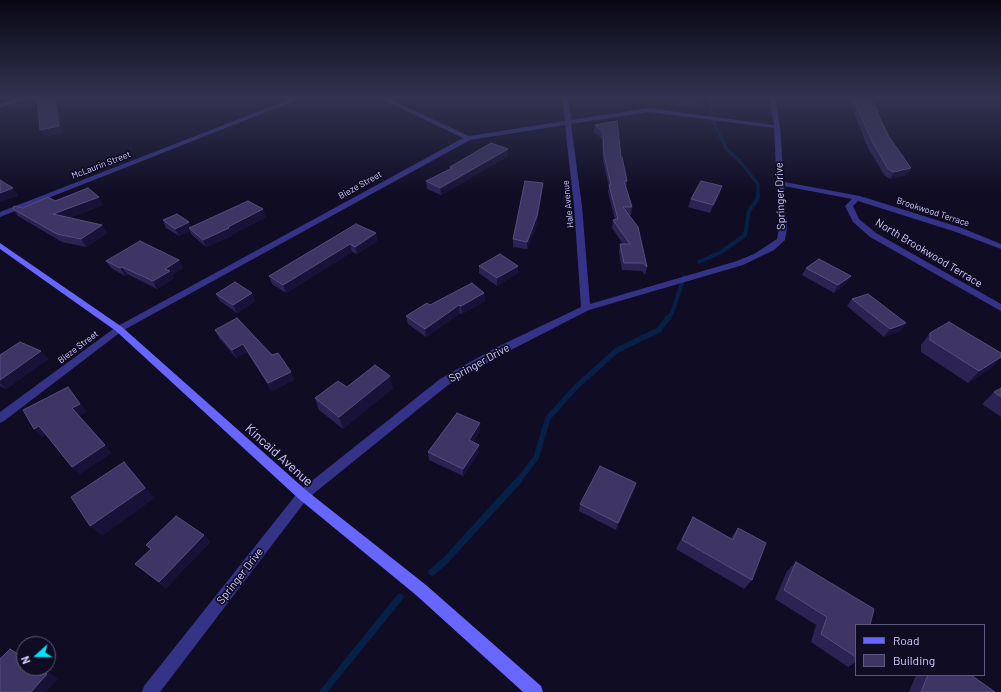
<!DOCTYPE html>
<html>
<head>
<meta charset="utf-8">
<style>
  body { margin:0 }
  #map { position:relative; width:1001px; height:692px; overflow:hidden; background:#100c24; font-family:Barlow,sans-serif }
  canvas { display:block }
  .legend { position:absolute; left:855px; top:624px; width:130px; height:52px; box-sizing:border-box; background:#100c24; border:1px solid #5e5a7c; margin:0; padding:5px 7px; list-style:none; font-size:12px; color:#d3cfff }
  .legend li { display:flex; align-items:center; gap:8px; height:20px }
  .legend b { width:20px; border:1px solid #5e5a7c }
  .north { position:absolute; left:16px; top:636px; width:40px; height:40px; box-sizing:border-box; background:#100c24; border:1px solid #5e5a7c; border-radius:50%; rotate:249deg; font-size:11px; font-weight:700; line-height:16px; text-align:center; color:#d3cfff }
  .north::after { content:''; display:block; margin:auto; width:14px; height:18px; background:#00e5fa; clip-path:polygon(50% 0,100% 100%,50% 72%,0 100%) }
</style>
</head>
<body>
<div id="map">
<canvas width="1001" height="692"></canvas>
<ul class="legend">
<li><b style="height:5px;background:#6766ff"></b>Road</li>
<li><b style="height:11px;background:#3e3565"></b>Building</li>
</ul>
<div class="north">N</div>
</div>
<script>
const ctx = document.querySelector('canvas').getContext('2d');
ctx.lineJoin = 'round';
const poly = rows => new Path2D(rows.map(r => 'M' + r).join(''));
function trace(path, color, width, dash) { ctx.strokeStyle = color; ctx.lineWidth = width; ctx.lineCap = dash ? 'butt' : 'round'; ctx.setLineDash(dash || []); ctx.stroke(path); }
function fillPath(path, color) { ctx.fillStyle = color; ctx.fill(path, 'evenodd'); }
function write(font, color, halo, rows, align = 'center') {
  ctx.font = font + ' Barlow,sans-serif'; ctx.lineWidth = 3.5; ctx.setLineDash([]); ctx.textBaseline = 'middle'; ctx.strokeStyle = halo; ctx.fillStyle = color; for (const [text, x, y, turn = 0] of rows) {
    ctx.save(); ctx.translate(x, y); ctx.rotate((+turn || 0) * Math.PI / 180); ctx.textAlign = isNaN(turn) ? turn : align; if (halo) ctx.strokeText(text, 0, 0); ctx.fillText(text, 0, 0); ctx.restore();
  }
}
trace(poly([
  [710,98,711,114],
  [712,119,727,150,737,158,758,184,758,195]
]), '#072047', 3);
trace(poly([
  [699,262,721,252,745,235,749,211,758,198,758,194],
  [667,319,672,313,684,277]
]), '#072047', 4);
trace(poly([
  [518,481,536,458,548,418,576,387,617,350,659,330,668,318]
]), '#072047', 5.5);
trace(poly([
  [432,572,445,561,519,480],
  [323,692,400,597]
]), '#072047', 7);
fillPath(poly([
  [21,98,31,98,0,108,0,104,21,98],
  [293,98,302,98,0,217,0,212,293,98],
  [379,98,387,98,469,136,565,121,562,98,568,98,571,120,649,108,774,125,769,98,775,98,780,127,784,182,860,196,962,228,1001,244,1001,249,956,232,858,201,853,206,859,219,876,233,1001,304,1001,311,870,237,853,222,845,206,852,199,784,186,787,228,785,240,774,250,743,265,589,310,503,354,448,385,307,499,160,692,142,692,144,686,299,491,440,379,495,348,581,307,574,206,565,125,470,140,122,331,4,421,0,423,0,412,116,327,463,138,379,98],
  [649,112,774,128,779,228,777,239,754,254,737,261,590,304,582,206,571,124,649,112]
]), '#353387');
fillPath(poly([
  [0,243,122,327,307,491,426,585,541,686,543,692,523,692,416,595,299,499,116,331,0,249,0,243]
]), '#6766ff');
fillPath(poly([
  [679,98,696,98,696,101,695,108,680,106],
  [852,98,870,98,878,112,878,113,889,137,911,168,906,175,890,179,885,176,868,148,850,103],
  [617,121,621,157,627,181,626,187,632,207,631,215,628,215,647,267,645,275,642,271,622,270,619,252,620,244,623,244,612,228,613,220,615,220,608,192,609,187,603,161,602,139,594,132,595,125],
  [508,149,508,156,441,195,427,189,426,181,450,169,450,167],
  [542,190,537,224,527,249,513,247,513,239],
  [720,194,710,213,688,207,691,199],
  [55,201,103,205,69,218,102,225,107,233,86,247,62,242,18,216,13,209,23,208],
  [266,217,231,235,232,236,206,247,192,235,190,231,179,236,166,228,163,220,191,227],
  [376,233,377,241,357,254,352,252,286,293,272,284,269,276],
  [179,260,183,268,172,275,174,278,157,289,127,274,125,276,111,268,106,261],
  [479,266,518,273,497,286,479,273],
  [806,268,851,276,846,284,834,293,802,275],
  [252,293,255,301,237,313,220,301,216,294],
  [484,293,485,301,462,314,460,313,426,337,408,324,406,316,430,305],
  [852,299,901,331,884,337,847,306],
  [215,330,272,355,291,372,294,380,272,391,247,352,236,358,219,338],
  [930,333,993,367,968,383,921,352,921,345],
  [41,351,48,359,6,389,0,386,0,355],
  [347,387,393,388,343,429,319,410,315,398],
  [1001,388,1001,417,982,404,994,392],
  [480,431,473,442,479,445,479,452,463,476,429,460,428,452],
  [636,483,634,491,616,530,579,511,580,504],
  [693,517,731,538,738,528,752,580,744,589,676,549],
  [204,535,210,542,166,588,135,564,151,549,146,545],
  [796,562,856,625,856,662,848,667,811,642,816,625,775,599,787,571],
  [916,675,971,675,995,692,909,692]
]), '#2c2353');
fillPath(poly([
  [55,101,59,107,63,133,45,137,40,130],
  [508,149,508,156,441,195,440,188],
  [911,168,906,175,890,179,894,172],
  [543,183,542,190,537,224,527,249,527,242],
  [722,186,720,194,710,213,713,205],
  [13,188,19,196,0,202,0,193],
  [99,197,103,205,58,222,53,214],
  [263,209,266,217,231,235,232,236,206,247,203,240],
  [189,222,193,230,189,228,190,231,179,236,175,229],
  [102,225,107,233,86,247,81,239],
  [376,233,377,241,357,254,355,247],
  [350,244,352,252,286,293,283,285],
  [179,260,183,268,172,275,174,278,157,289,153,281,165,269],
  [518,266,518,273,497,286,497,278],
  [122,267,127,274,125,276,120,268],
  [851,276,846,284,834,293,838,285],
  [252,293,255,301,237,313,233,305],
  [484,293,485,301,462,314,461,306],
  [459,305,460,313,426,337,425,329],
  [906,323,901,331,884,337,890,329],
  [243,344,247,352,236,358,232,350],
  [41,351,48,359,6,389,0,383,0,380],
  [1001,357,1001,358,993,367,968,383,979,371],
  [291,372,294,380,272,391,268,383],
  [390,376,393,388,343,429,339,417],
  [68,387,74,395,87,412,79,416,112,453,80,474,72,467,72,408],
  [480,423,480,431,469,447,469,440],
  [39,426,47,434,42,437,34,429],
  [479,445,479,452,463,476,463,469],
  [124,462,134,473,155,498,102,536,90,526],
  [636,483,634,491,616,530,618,523],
  [204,535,210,542,166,588,159,582],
  [10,649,24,655,24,658],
  [39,668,43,668,58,679,46,692,31,692]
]), '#191238');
const building = poly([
  [37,98,51,98,55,101,59,126,40,130,37,98],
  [681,98,696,98,696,101,681,100,681,98],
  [853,98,870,98,878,112,877,112,889,137,911,168,894,172,888,169,872,141,853,98],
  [617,121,621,157,622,157,627,181,624,181,632,207,623,207,638,227,647,267,643,263,624,263,620,244,630,244,613,220,618,219,609,185,611,185,604,154,603,132,595,125,617,121],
  [491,143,508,149,440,188,426,181,452,168,450,167,491,143],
  [0,180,13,188,0,193,0,180],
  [525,181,543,183,537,216,527,242,513,239,525,181],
  [701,181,722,186,713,205,691,199,701,181],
  [88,188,99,197,53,214,102,225,81,239,57,234,13,209,14,206,23,208,48,197,55,201,88,188],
  [248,201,263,209,228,227,229,228,203,240,189,228,248,201],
  [177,214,189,222,175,229,163,220,177,214],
  [356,224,376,233,355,247,350,244,283,285,269,276,356,224],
  [140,241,179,260,165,269,170,271,153,281,122,267,120,268,106,261,140,241],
  [500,254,518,266,497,278,479,266,500,254],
  [819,259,851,276,838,285,806,268,819,259],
  [235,282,252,293,233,305,216,294,235,282],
  [472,283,484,293,461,306,459,305,425,329,406,316,427,303,430,305,472,283],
  [868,294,906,323,890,329,852,299,868,294],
  [237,318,272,355,278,353,291,372,268,383,243,344,232,350,215,330,237,318],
  [949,322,1001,353,1001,357,979,371,930,340,930,333,949,322],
  [20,342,41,351,0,380,0,355,20,342],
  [375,365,390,376,339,417,315,398,338,381,347,387,375,365],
  [68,387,80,404,72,408,105,445,72,467,39,426,34,429,23,410,68,387],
  [1001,388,1001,397,994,392,1001,388],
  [457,413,480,423,469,440,479,445,463,469,428,452,457,413],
  [124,462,145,488,90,526,71,497,124,462],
  [600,466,636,483,618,523,580,504,600,466],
  [176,516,204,535,159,582,135,564,151,549,146,545,176,516],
  [693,517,733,540,738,528,766,543,752,580,682,540,693,517],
  [796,562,874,609,870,625,856,625,856,657,821,634,827,617,784,590,796,562],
  [10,649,24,658,24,668,39,668,47,674,31,692,0,692,0,659,10,649],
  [928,675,971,675,995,692,921,692,928,675]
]);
fillPath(building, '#3e3565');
trace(building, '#554e7e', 1);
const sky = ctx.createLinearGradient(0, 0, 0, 195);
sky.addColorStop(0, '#090714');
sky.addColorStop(0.5, '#313450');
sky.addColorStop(1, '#31345000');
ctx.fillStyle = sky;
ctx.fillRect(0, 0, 1001, 195);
write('9px', '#d3cfff', '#100c24', [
  ["McLaurin Street",101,165,-21],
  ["Bieze Street",360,185,-29],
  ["Hale Avenue",568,204,-96],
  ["Brookwood Terrace",933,212,18],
  ["Bieze Street",78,347,-37]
]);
write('11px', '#d3cfff', '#100c24', [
  ["Springer Drive",780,196,-92],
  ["North Brookwood Terrace",929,253,31],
  ["Springer Drive",479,363,-29],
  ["Springer Drive",240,576,-52]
]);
write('13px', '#d3cfff', '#100c24', [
  ["Kincaid Avenue",279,455,42]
]);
</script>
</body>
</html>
